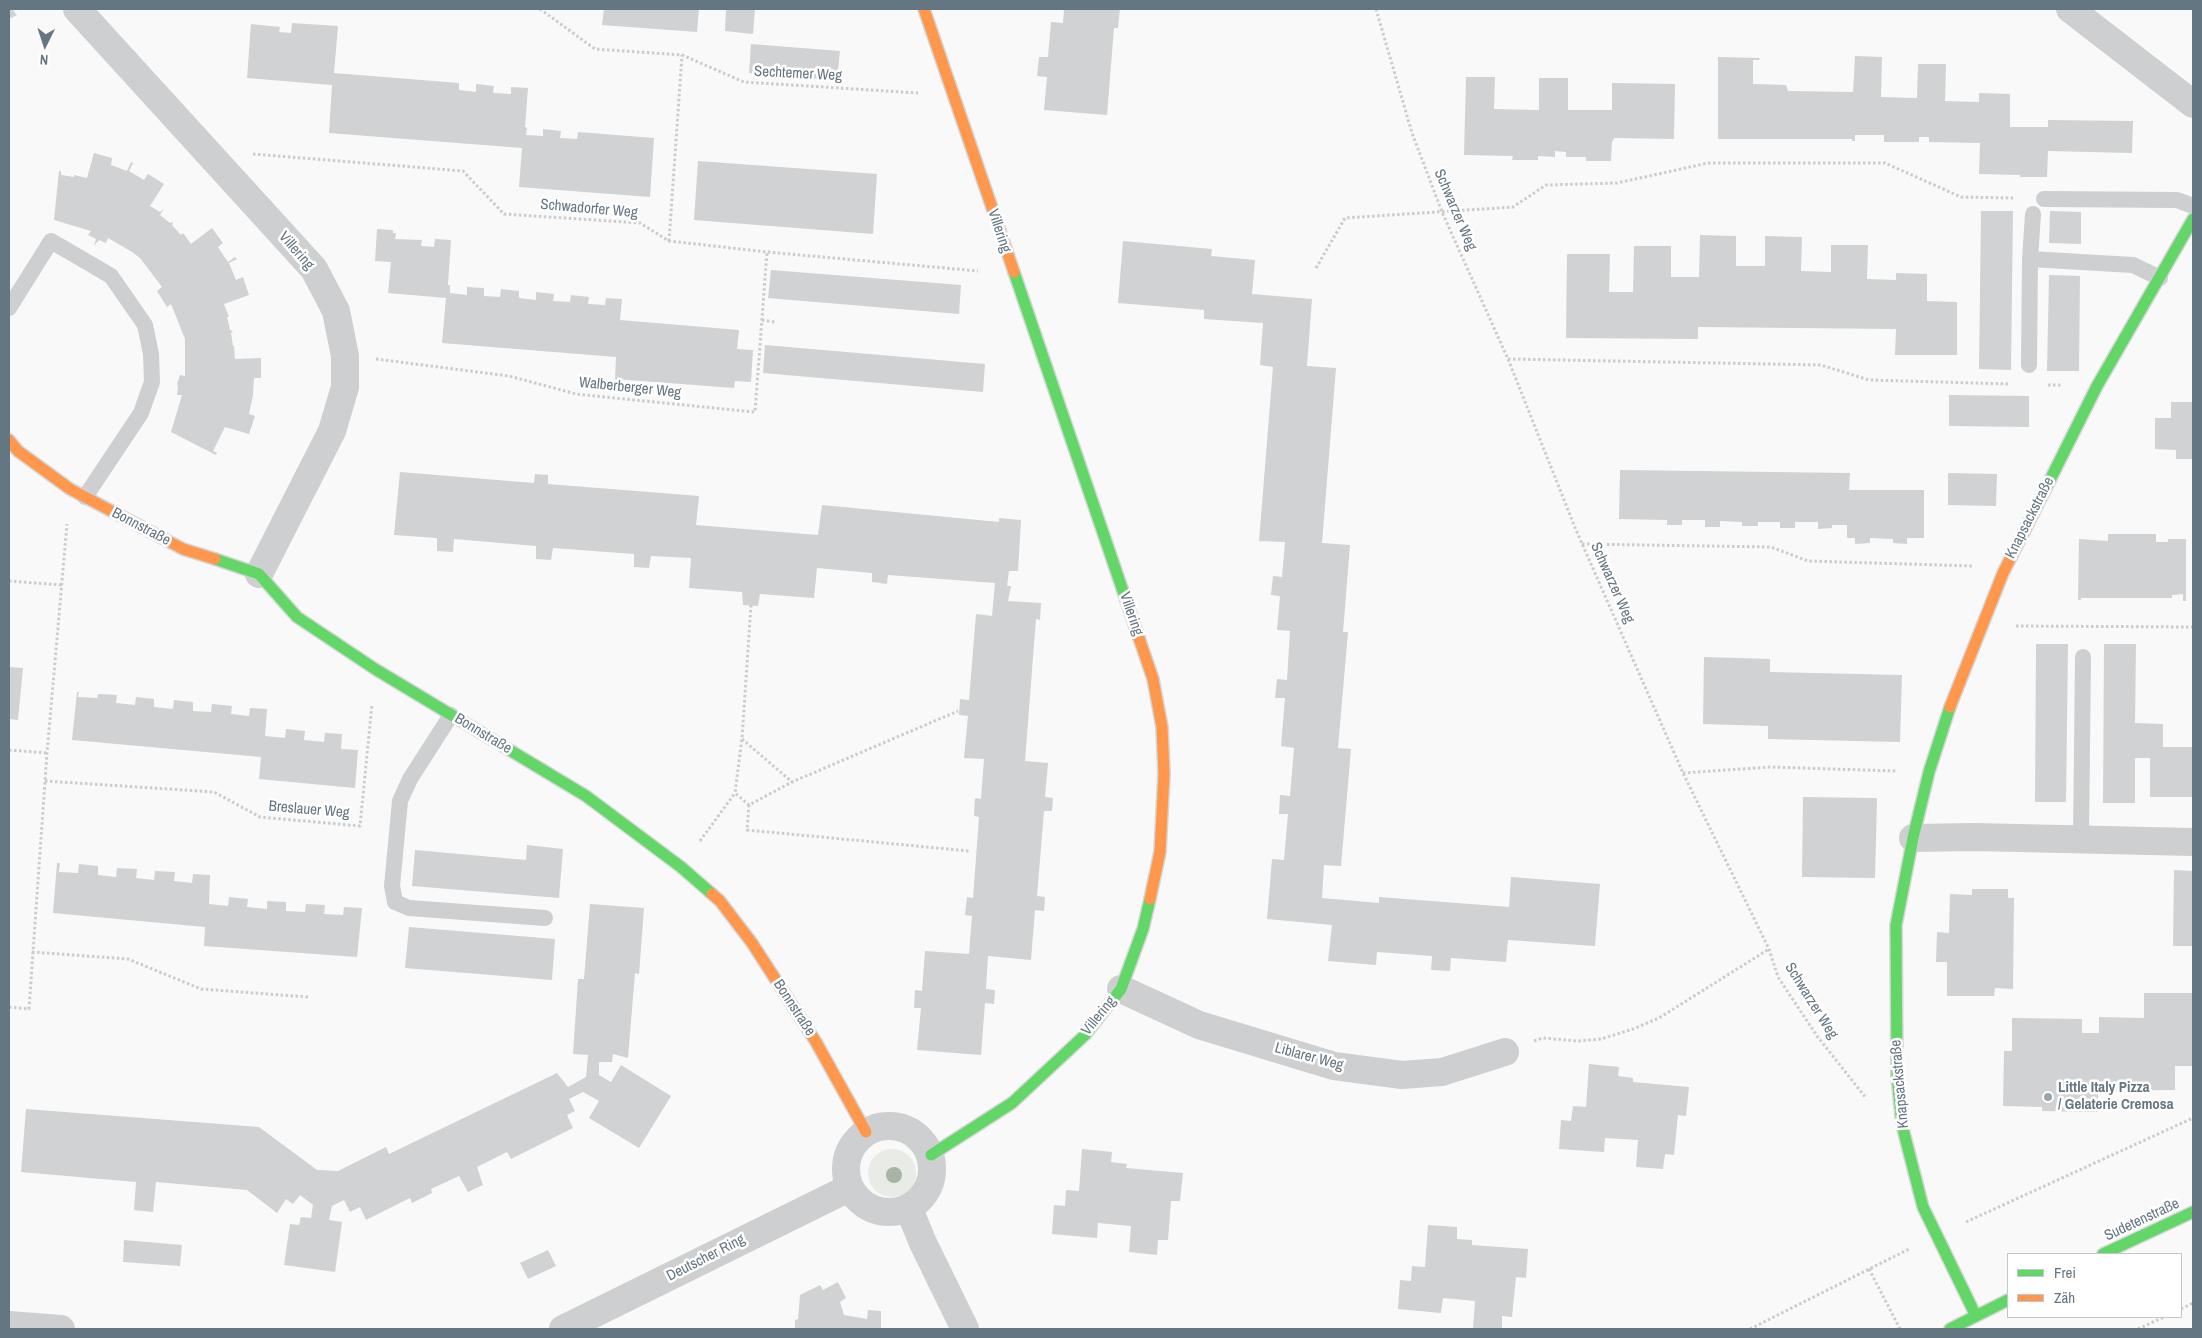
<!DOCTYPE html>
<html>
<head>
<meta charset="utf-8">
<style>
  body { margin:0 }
  #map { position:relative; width:2202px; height:1338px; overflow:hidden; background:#f9f9f9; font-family:"Archivo Narrow",sans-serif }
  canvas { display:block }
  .frame { position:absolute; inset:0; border:10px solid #657683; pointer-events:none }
  .legend { position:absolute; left:2007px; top:1253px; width:175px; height:65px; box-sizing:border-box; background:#fff; border:1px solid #c1c8cd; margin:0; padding:6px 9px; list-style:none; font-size:15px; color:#657683 }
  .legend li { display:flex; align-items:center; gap:10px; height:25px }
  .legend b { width:25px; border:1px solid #c1c8cd }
  .north { position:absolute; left:20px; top:20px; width:50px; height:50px; -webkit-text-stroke:4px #fff; paint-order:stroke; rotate:184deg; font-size:14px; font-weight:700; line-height:20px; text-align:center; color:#657683 }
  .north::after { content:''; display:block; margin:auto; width:18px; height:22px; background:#657683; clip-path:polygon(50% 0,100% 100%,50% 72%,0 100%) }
</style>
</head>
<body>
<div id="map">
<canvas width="2202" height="1338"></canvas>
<div class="frame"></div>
<ul class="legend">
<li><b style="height:6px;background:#63d668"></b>Frei</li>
<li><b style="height:6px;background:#ff974d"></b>Zäh</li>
</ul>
<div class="north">N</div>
</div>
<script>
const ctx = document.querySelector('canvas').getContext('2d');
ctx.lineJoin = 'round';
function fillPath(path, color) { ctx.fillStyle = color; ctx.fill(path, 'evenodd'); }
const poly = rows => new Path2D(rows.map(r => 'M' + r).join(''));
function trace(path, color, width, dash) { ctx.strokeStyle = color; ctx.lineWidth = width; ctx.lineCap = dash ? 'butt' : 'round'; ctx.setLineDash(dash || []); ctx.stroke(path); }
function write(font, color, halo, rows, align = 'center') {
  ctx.font = font + ' "Archivo Narrow",sans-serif'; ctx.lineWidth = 5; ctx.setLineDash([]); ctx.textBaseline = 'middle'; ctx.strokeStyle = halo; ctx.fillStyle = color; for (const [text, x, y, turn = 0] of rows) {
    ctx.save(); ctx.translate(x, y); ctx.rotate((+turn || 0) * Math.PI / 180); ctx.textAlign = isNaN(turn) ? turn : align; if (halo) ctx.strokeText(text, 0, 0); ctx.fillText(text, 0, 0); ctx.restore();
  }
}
fillPath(poly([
  '868 1173a24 24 0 1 1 48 0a24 24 0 1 1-48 0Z'
]), '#e8ebe6');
fillPath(poly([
  [9,9,12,9,17,15,9,19],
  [604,9,699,9,697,32,602,25],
  [726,9,755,9,753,34,725,31],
  [1064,9,1120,9,1118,28,1114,28,1107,115,1044,110,1047,77,1037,76,1039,57,1048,57,1051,22,1063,23],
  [292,23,338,26,334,73,459,83,459,90,476,92,476,84,494,86,493,93,511,94,511,87,528,88,525,127,527,128,526,135,543,136,543,129,561,131,560,138,577,139,578,132,654,138,650,197,519,187,522,148,329,133,332,85,247,78,251,24,280,27,279,32,291,33],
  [751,44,840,51,837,80,749,73],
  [1855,56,1882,57,1881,97,1917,98,1918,64,1946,64,1945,101,1979,102,1979,93,2010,94,2010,127,2048,127,2048,120,2133,121,2132,153,2048,151,2047,177,2020,177,2020,175,1979,174,1980,143,1929,142,1929,137,1919,137,1919,142,1884,142,1884,135,1855,135,1855,141,1852,141,1852,139,1718,139,1718,57,1760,58,1759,60,1753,60,1753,84,1786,85,1788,91,1853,92],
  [1466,77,1495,77,1494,109,1539,110,1539,78,1568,78,1568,110,1612,110,1612,83,1675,84,1674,139,1614,138,1613,141,1612,141,1611,161,1586,161,1586,157,1566,157,1566,152,1555,151,1555,157,1538,156,1538,160,1512,160,1513,156,1464,155],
  [94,153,112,158,111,165,127,171,131,162,133,163,129,171,144,180,148,174,164,184,150,206,160,212,164,209,160,215,170,223,173,222,172,225,181,235,183,233,191,244,212,228,223,243,218,247,228,262,235,257,237,259,229,263,236,280,243,277,249,295,224,304,229,317,227,317,230,330,233,331,231,333,233,346,234,346,235,359,261,358,261,378,254,378,253,395,249,414,255,416,249,434,225,427,213,451,217,453,216,455,171,432,182,395,177,395,178,387,177,384,180,375,185,376,185,339,171,304,167,307,157,291,162,287,140,258,132,252,108,238,106,243,99,240,94,246,96,239,88,235,91,231,54,220,59,171,61,171,61,175,74,177,74,175,87,178],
  [698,161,877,174,873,234,694,220],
  [1981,211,2013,211,2011,370,1979,369],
  [2050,211,2081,212,2081,244,2049,243],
  [377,229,393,230,393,233,396,233,395,239,422,240,421,246,434,247,435,239,451,240,448,285,450,285,450,293,467,295,467,287,484,288,484,296,500,297,501,289,519,291,519,298,536,300,536,292,554,294,553,301,570,302,571,295,589,297,588,304,605,305,606,298,622,299,620,320,739,330,737,349,753,350,751,382,735,381,734,388,615,379,616,357,442,343,446,298,388,293,391,262,375,261],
  [1700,235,1736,236,1736,266,1765,266,1765,236,1802,237,1801,271,1831,272,1831,245,1868,245,1867,279,1896,280,1896,273,1927,274,1927,301,1957,302,1957,355,1895,355,1896,329,1698,327,1698,339,1566,338,1567,254,1610,254,1609,292,1633,292,1634,246,1671,246,1671,277,1699,277],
  [1123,241,1212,249,1211,256,1255,260,1252,294,1312,299,1307,366,1336,368,1322,543,1350,545,1343,632,1348,632,1338,748,1351,749,1341,866,1324,865,1322,898,1379,903,1379,897,1509,907,1511,877,1600,884,1595,946,1508,940,1506,962,1451,958,1450,971,1431,970,1432,956,1377,952,1376,965,1328,961,1332,925,1267,919,1272,859,1284,860,1288,814,1279,814,1280,795,1290,796,1294,748,1281,746,1285,698,1275,698,1277,679,1287,680,1290,631,1277,630,1280,596,1271,595,1273,576,1282,577,1285,542,1259,541,1273,367,1260,365,1263,323,1204,319,1204,310,1118,303],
  [771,270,961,285,959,314,768,298],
  [2049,275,2080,276,2079,371,2047,371],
  [765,345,985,364,983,392,763,373],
  [1949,395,2029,396,2029,427,1949,426],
  [2171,402,2193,402,2193,459,2176,459,2176,450,2155,449,2155,418,2171,418],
  [1620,470,1850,473,1849,490,1924,490,1924,538,1907,538,1907,544,1893,543,1893,539,1870,538,1870,543,1855,544,1855,538,1847,538,1847,525,1832,525,1832,528,1818,529,1818,522,1795,522,1795,528,1780,528,1780,522,1758,522,1758,526,1742,526,1742,522,1720,521,1720,527,1705,527,1705,520,1682,520,1682,525,1667,525,1667,520,1619,519],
  [400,472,534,483,535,474,548,475,548,484,699,496,696,525,818,535,822,505,999,522,999,518,1021,520,1018,571,1009,571,1007,586,1011,586,1008,601,1041,603,1040,620,1036,619,1025,761,1048,763,1045,797,1053,798,1052,811,1044,811,1037,896,1045,897,1044,911,1035,910,1031,960,988,956,986,989,995,990,994,1004,985,1003,981,1055,917,1050,921,1008,914,1008,915,990,922,991,925,951,969,954,972,916,965,915,967,897,973,898,979,817,974,816,975,798,981,799,984,759,964,758,968,716,959,715,960,699,969,700,976,614,992,616,995,583,888,575,887,584,872,582,872,573,817,568,814,598,760,594,758,606,743,605,742,592,689,588,691,558,651,556,649,568,634,567,634,554,553,548,551,560,536,559,536,546,454,539,453,552,437,551,437,538,394,535],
  [1948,473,1997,474,1996,506,1948,505],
  [2108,534,2156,534,2156,542,2168,542,2168,539,2186,539,2186,601,2183,601,2183,594,2172,595,2172,598,2081,598,2081,600,2078,600,2079,539,2108,541],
  [2036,644,2068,644,2066,802,2035,802],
  [2104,644,2136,644,2135,723,2163,724,2163,747,2193,747,2193,797,2150,797,2150,746,2150,758,2135,758,2135,803,2103,803],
  [1704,657,1770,659,1770,672,1902,675,1900,742,1768,739,1768,726,1703,724],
  [9,667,23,668,18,720,9,719],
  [77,692,79,692,78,697,97,698,98,694,117,695,116,703,135,705,136,697,154,699,154,707,173,709,174,700,193,702,193,711,211,712,212,704,232,706,231,714,249,716,250,708,267,709,265,736,285,738,286,729,305,731,304,740,324,742,325,733,342,734,341,749,358,750,355,788,259,779,261,757,72,740],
  [1803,797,1877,798,1875,878,1802,877],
  [527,845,563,849,559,898,412,886,415,850,526,860],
  [57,863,60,863,59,872,78,873,79,864,98,866,98,875,116,877,117,868,137,869,136,878,154,880,155,871,175,872,174,881,192,883,193,874,210,875,209,904,228,906,229,897,248,899,247,907,267,909,267,901,286,902,286,911,305,912,306,904,325,905,324,914,343,915,344,907,362,908,357,957,204,946,205,927,53,913],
  [2174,870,2193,871,2193,946,2173,946],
  [1972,889,2008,889,2008,898,2014,898,2013,989,1995,988,1994,996,1947,996,1947,962,1936,962,1937,932,1949,933,1950,894,1972,895],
  [590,904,644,908,639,974,635,973,628,1058,613,1054,612,1062,599,1062,599,1075,611,1082,621,1065,671,1096,639,1148,589,1118,599,1101,583,1092,569,1099,575,1111,567,1115,573,1128,511,1159,507,1152,477,1167,483,1185,468,1192,459,1176,431,1189,432,1193,412,1203,410,1198,366,1220,360,1207,350,1212,344,1200,332,1206,329,1220,342,1222,335,1272,284,1265,290,1224,299,1225,301,1217,311,1218,313,1205,300,1195,293,1204,286,1199,277,1213,247,1190,156,1182,153,1212,134,1210,136,1182,21,1172,26,1109,259,1127,317,1170,338,1171,386,1147,389,1154,557,1073,568,1087,586,1077,588,1055,573,1054,578,979,584,979],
  [409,927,555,939,552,980,405,968],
  [2144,993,2193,993,2193,1066,2175,1066,2175,1090,2098,1091,2098,1112,2042,1111,2042,1107,2003,1106,2004,1051,2012,1051,2012,1018,2082,1019,2082,1033,2099,1033,2099,1017,2144,1018],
  [1589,1064,1619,1067,1618,1076,1633,1078,1633,1082,1689,1087,1686,1116,1678,1115,1674,1155,1665,1154,1663,1169,1636,1167,1638,1140,1605,1138,1604,1152,1559,1149,1561,1120,1571,1121,1573,1106,1586,1107],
  [1082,1149,1112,1152,1111,1162,1127,1164,1126,1168,1183,1173,1180,1201,1171,1201,1168,1240,1158,1240,1157,1255,1129,1252,1131,1226,1098,1223,1097,1238,1052,1234,1054,1205,1065,1206,1066,1190,1079,1191],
  [1428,1225,1457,1227,1457,1239,1472,1240,1472,1245,1528,1249,1526,1278,1516,1277,1512,1317,1502,1316,1502,1329,1473,1328,1475,1301,1443,1298,1441,1313,1398,1309,1400,1280,1411,1281,1412,1266,1425,1267],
  [124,1240,182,1245,180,1266,123,1262],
  [548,1250,556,1266,528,1279,520,1263],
  [838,1282,846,1298,840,1302,844,1315,867,1319,868,1310,881,1311,881,1329,795,1329,795,1320,798,1319,800,1295,820,1285,823,1290]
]), '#d0d2d3');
const fast = poly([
  [1014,272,1139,638],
  [2046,488,2097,386,2193,219],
  [215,559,259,574,297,617,375,669,586,796,681,867,712,894],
  [1950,707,1929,772,1913,838,1896,925,1897,1076,1902,1125,1923,1207,1976,1316],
  [931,1155,1012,1103,1085,1035,1121,989,1143,929,1150,899],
  [2103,1254,2193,1212],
  [1950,1329,2008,1300]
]);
const slow = poly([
  [924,9,1014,272],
  [9,440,18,451,70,489,183,549,215,559],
  [1139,638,1153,679,1162,727,1164,774,1160,852,1150,899],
  [1950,707,2003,573,2046,488],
  [712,894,720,901,752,943,816,1042,866,1132]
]);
trace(fast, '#d5d6d7', 14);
trace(slow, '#d5d6d7', 14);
trace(poly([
  [540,9,595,49,682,55,744,82,918,93],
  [1376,9,1412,133,1442,212,1508,359,1576,530,1683,773,1769,949,1778,977,1817,1036,1866,1098],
  [253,154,463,171,504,214,640,223,669,241,767,252,978,271],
  [669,241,682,55],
  [1316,268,1345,218,1513,207,1546,185,1617,183,1708,163,1885,163,1961,197,2013,198],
  [762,320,775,322],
  [376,359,509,376,576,394,755,412,767,252],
  [1508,359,1821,365,1869,380,2009,384],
  [2048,385,2062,385],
  [1582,544,1771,547,1808,561,1973,566],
  [9,581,62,585],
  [751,605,742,738,735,793,749,805,792,782,958,711],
  [2016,626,2193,627],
  [742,739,792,782],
  [9,750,47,753],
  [1683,773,1771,767,1896,771],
  [45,781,214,792,260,817,360,826,372,704],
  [749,805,747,830,969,851],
  [700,841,735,793],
  [32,952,128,959,201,989,308,997],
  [9,1007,29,1009,47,753,67,524],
  [1534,1041,1543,1038,1577,1041,1601,1039,1633,1029,1659,1018,1769,949],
  [1966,1222,2193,1118],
  [1869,1269,1900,1329],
  [2181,1309,2193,1303],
  [1750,1329,1909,1249],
  [2138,1329,2164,1317]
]), '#cbcccd', 3, [2.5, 2.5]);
trace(poly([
  [2044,199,2177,200,2193,206],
  [2030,259,2033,214],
  [9,308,51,241,111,276,145,325,151,354,152,382,141,413,85,497],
  [2029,365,2030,259,2133,265,2160,278],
  [451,715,410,779,400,801,392,886,395,902,409,908,545,918],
  [2081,839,2083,657]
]), '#cecfd0', 16);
trace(poly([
  [77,9,314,269,336,311,345,356,345,387,332,431,259,574],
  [2070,9,2193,104],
  [1913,838,1974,837,2193,842],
  [1121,989,1199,1025,1334,1066,1402,1075,1442,1072,1505,1052],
  '846 1169a43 43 0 1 1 86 0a43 43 0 1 1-86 0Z',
  [909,1209,923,1243,965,1329],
  [9,1325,61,1329],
  [563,1329,849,1188]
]), '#cecfd0', 28);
trace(fast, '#63d668', 11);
trace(slow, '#ff974d', 11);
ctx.fillStyle = '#a9b3a7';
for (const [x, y] of [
  [894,1175]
]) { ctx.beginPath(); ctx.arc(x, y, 8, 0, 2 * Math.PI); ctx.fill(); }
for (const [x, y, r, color] of [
  [2048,1097,5,"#99a4ac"]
]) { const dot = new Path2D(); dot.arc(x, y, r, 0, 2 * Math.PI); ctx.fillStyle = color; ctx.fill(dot); trace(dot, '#fff', 2); }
write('15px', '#657683', '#fff', [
  ["Sechtemer Weg",798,74,3],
  ["Schwadorfer Weg",589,209,5],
  ["Schwarzer Weg",1455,210,67],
  ["Villering",999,231,72],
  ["Villering",296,251,49],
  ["Walberberger Weg",630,388,6],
  ["Knapsackstraße",2030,518,-63],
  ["Bonnstraße",141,527,28],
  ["Schwarzer Weg",1612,583,66],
  ["Villering",1131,614,71],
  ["Bonnstraße",483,734,31],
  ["Breslauer Weg",309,810,5],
  ["Schwarzer Weg",1811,1001,58],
  ["Bonnstraße",794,1008,57],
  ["Villering",1099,1016,-51],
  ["Liblarer Weg",1309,1057,15],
  ["Knapsackstraße",1900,1084,-95],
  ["Sudetenstraße",2142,1220,-25],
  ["Deutscher Ring",706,1258,-27]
]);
write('bold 15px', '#657683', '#fff', [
  ["Little Italy Pizza",2058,1088],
  ["/ Gelaterie Cremosa",2058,1105]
], 'left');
</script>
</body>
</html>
